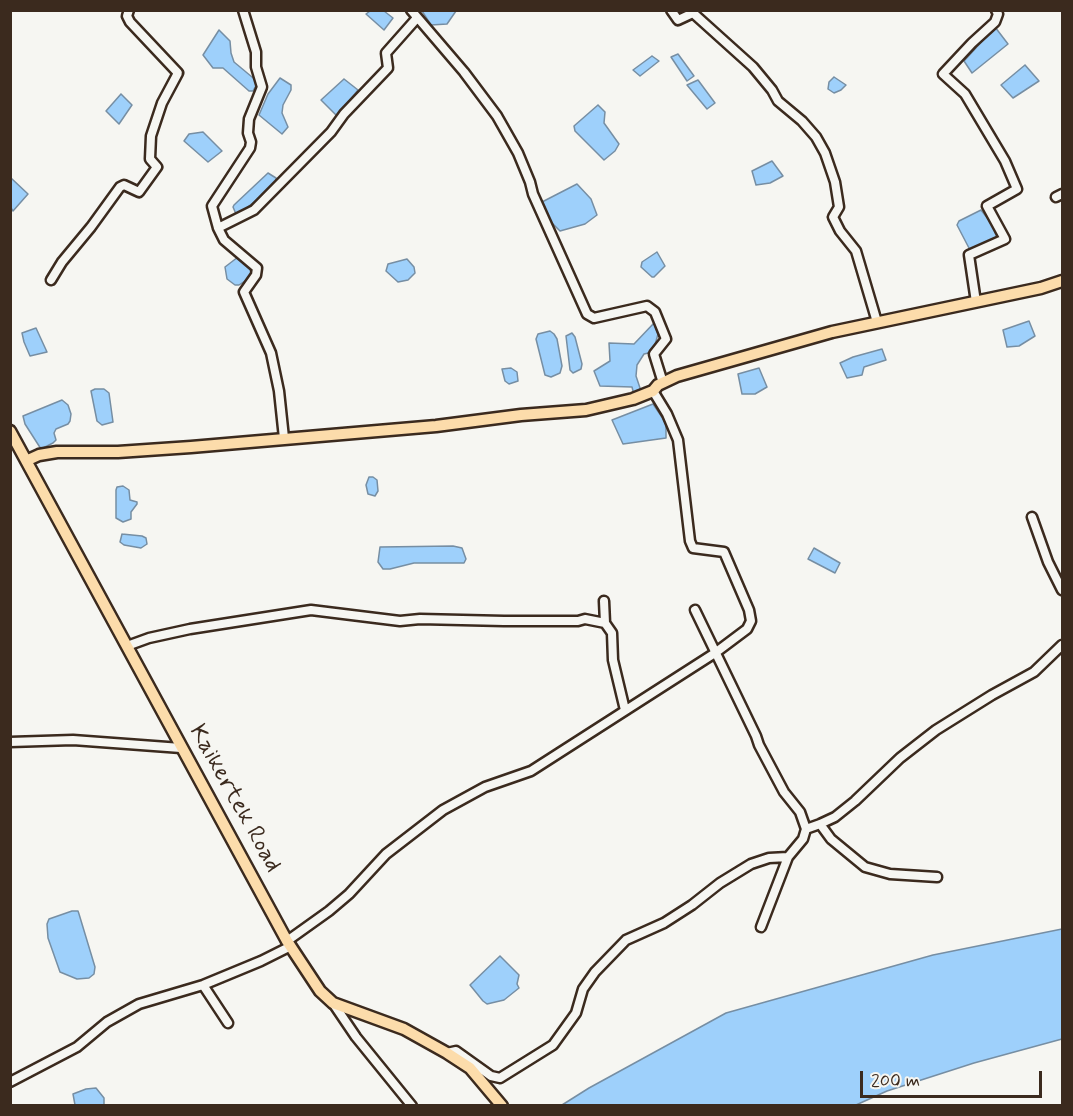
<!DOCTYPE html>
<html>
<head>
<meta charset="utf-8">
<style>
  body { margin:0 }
  #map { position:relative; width:1073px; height:1116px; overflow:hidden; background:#f6f6f2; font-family:Mynerve,sans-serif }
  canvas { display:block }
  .frame { position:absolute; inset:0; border:12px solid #3b2a1e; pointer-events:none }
  .scale { position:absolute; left:860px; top:1071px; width:182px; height:27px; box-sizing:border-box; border:3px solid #3b2a1e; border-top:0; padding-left:8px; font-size:18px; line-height:21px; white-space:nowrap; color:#3b2a1e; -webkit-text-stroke:4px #f6f6f2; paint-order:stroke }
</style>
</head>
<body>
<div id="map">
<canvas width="1073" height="1116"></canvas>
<div class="frame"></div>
<div class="scale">200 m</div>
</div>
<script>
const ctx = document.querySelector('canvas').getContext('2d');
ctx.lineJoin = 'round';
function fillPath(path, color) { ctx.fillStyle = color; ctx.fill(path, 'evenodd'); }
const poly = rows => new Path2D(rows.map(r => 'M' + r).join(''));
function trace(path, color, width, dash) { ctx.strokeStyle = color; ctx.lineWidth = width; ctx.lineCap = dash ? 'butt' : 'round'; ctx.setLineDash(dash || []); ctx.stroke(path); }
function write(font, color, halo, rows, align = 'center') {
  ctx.font = font + ' Mynerve,sans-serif'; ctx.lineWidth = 6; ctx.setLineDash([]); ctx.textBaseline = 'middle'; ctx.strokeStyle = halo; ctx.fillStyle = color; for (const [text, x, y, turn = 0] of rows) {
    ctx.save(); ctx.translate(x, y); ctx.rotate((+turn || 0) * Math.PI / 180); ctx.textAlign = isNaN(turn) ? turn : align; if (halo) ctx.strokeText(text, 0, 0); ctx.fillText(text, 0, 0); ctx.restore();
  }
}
const water = poly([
  [370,11,384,11,393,18,384,30,366,14,370,11],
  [422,11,456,11,447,24,431,25,422,11],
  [995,27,1008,44,972,73,964,61,995,27],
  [219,30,230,41,231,53,234,62,258,82,253,91,249,91,223,68,213,68,203,55,219,30],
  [678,54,694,76,687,81,671,57,678,54],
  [652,56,659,61,640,76,633,70,652,56],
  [1025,65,1039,81,1013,98,1001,85,1025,65],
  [834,77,846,85,841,90,834,93,828,89,829,82,834,77],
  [280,78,291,85,291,90,283,105,282,113,288,127,282,134,259,115,268,94,280,78],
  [344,79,358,90,337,116,321,100,344,79],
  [698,80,715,103,707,109,687,85,698,80],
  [121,94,132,105,119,124,106,111,121,94],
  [598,105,605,112,604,123,619,144,615,151,604,160,575,131,574,126,598,105],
  [203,132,222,151,208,162,184,141,189,134,203,132],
  [772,161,783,176,770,183,756,185,752,171,772,161],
  [268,173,276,178,276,185,240,213,236,214,233,207,234,205,268,173],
  [11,178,28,194,13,211,11,208,11,178],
  [577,184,591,199,597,215,585,224,560,231,551,222,542,202,577,184],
  [981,210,992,224,997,238,992,242,970,250,957,225,959,221,981,210],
  [657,252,665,266,654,277,652,277,641,267,642,262,657,252],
  [238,257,250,269,251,273,248,279,239,285,235,285,227,279,225,267,238,257],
  [407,259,414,267,415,273,408,280,398,282,386,271,388,264,407,259],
  [1029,321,1035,336,1019,346,1007,347,1003,330,1029,321],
  [654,323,658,334,653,352,644,354,637,365,636,376,641,391,634,395,632,387,600,386,594,371,610,361,609,343,634,344,654,323],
  [36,328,47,352,30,356,24,342,22,333,36,328],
  [550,331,554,334,557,339,562,366,560,373,551,377,545,375,536,339,538,334,550,331],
  [572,333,575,337,582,364,581,369,573,373,570,370,566,336,572,333],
  [882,349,886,360,864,367,862,375,847,378,840,363,853,357,882,349],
  [511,368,517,372,518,381,509,384,505,381,502,369,511,368],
  [759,368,767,387,755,394,742,394,738,374,759,368],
  [95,389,104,389,109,393,113,422,102,425,97,421,91,391,95,389],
  [62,400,68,405,71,414,70,421,68,424,56,429,54,433,56,440,53,443,41,449,25,424,23,416,62,400],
  [653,404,666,423,666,438,623,444,612,420,653,404],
  [369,477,373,477,377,480,378,491,375,496,368,494,366,485,369,477],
  [123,486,129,490,130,500,137,502,137,504,131,512,131,519,123,522,116,518,116,490,117,487,123,486],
  [122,534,142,536,146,538,147,544,141,548,124,545,120,542,122,534],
  [380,547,453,546,462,548,466,559,464,563,414,563,390,569,383,569,378,562,380,547],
  [814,548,840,563,835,573,808,559,814,548],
  [72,911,78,911,79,914,95,967,94,974,89,978,77,979,60,972,48,938,47,924,49,919,72,911],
  [1062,929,1062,1039,974,1063,887,1091,856,1105,562,1105,589,1088,726,1013,933,955,1062,929],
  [500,956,519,975,517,984,519,988,504,1000,487,1004,483,1001,470,985,500,956],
  [96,1088,104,1098,104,1105,75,1105,73,1094,86,1089,96,1088]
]);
fillPath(water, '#9ed0fb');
trace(water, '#768ea3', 1.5);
const minor = poly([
  [411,10,464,72,497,116,518,153,530,182,533,194,587,314,594,318,647,306,655,312,666,339,654,354,663,383],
  [671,10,678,20,693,13,753,67,772,90,778,101,802,121,816,137,825,153,835,182,839,207,833,217,840,231,856,251,877,322],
  [1056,197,1062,194],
  [218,228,212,206,250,148,251,142,248,133,249,119,262,87,256,67,256,52,243,10],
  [51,280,62,262,91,227,120,187,124,185,139,192,157,167,150,159,151,136,162,103,178,73,130,22,127,16,129,10],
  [976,302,969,255,1005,239,987,206,1017,189,1005,161,965,94,943,74,972,43,995,22,998,14,996,10],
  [284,438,279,391,271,353,244,292,256,275,257,268,224,240,218,228,254,210,331,132,344,114,388,68,386,53,417,18],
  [1032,517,1048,562,1062,590],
  [695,610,756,736,759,745,784,792,800,812,806,829,820,824,835,817,855,801,900,758,936,730,992,695,1034,672,1062,645],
  [605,623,612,633,613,660,625,710],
  [127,646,149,638,190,629,311,610,400,621,420,619,504,621,578,621,585,619,605,623,604,601],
  [10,742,73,740,181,748],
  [820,824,831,839,865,867,890,874,937,877],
  [761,927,788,857],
  [287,941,329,911,349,894,386,854,443,810,485,787,531,771,715,653,747,629,751,621,749,610,724,552,693,548,690,541,678,440,667,414,653,391],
  [203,985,228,1023],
  [333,1003,356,1037,412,1106],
  [447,1053,456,1051,491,1076,500,1078,553,1045,576,1013,583,989,595,972,626,940,664,923,692,905,720,883,751,864,769,858,788,857,803,839,806,829],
  [10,1082,77,1047,107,1022,139,1004,203,985,261,961,291,946]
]);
const major = poly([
  [10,431,287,941,320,991,333,1003,404,1029,447,1053,470,1068,502,1106],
  [28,460,39,455,57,452,118,452,191,447,436,426,521,415,586,410,633,399,653,391,658,385,677,376,832,332,1041,288,1062,281]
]);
trace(minor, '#3b2a1e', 13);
trace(major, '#3b2a1e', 15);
trace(minor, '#f6f6f2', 8);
trace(major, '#fcdcab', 10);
write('24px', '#3b2a1e', '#f6f6f2', [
  ["Kaikertek Road",234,799,61]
]);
</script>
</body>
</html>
